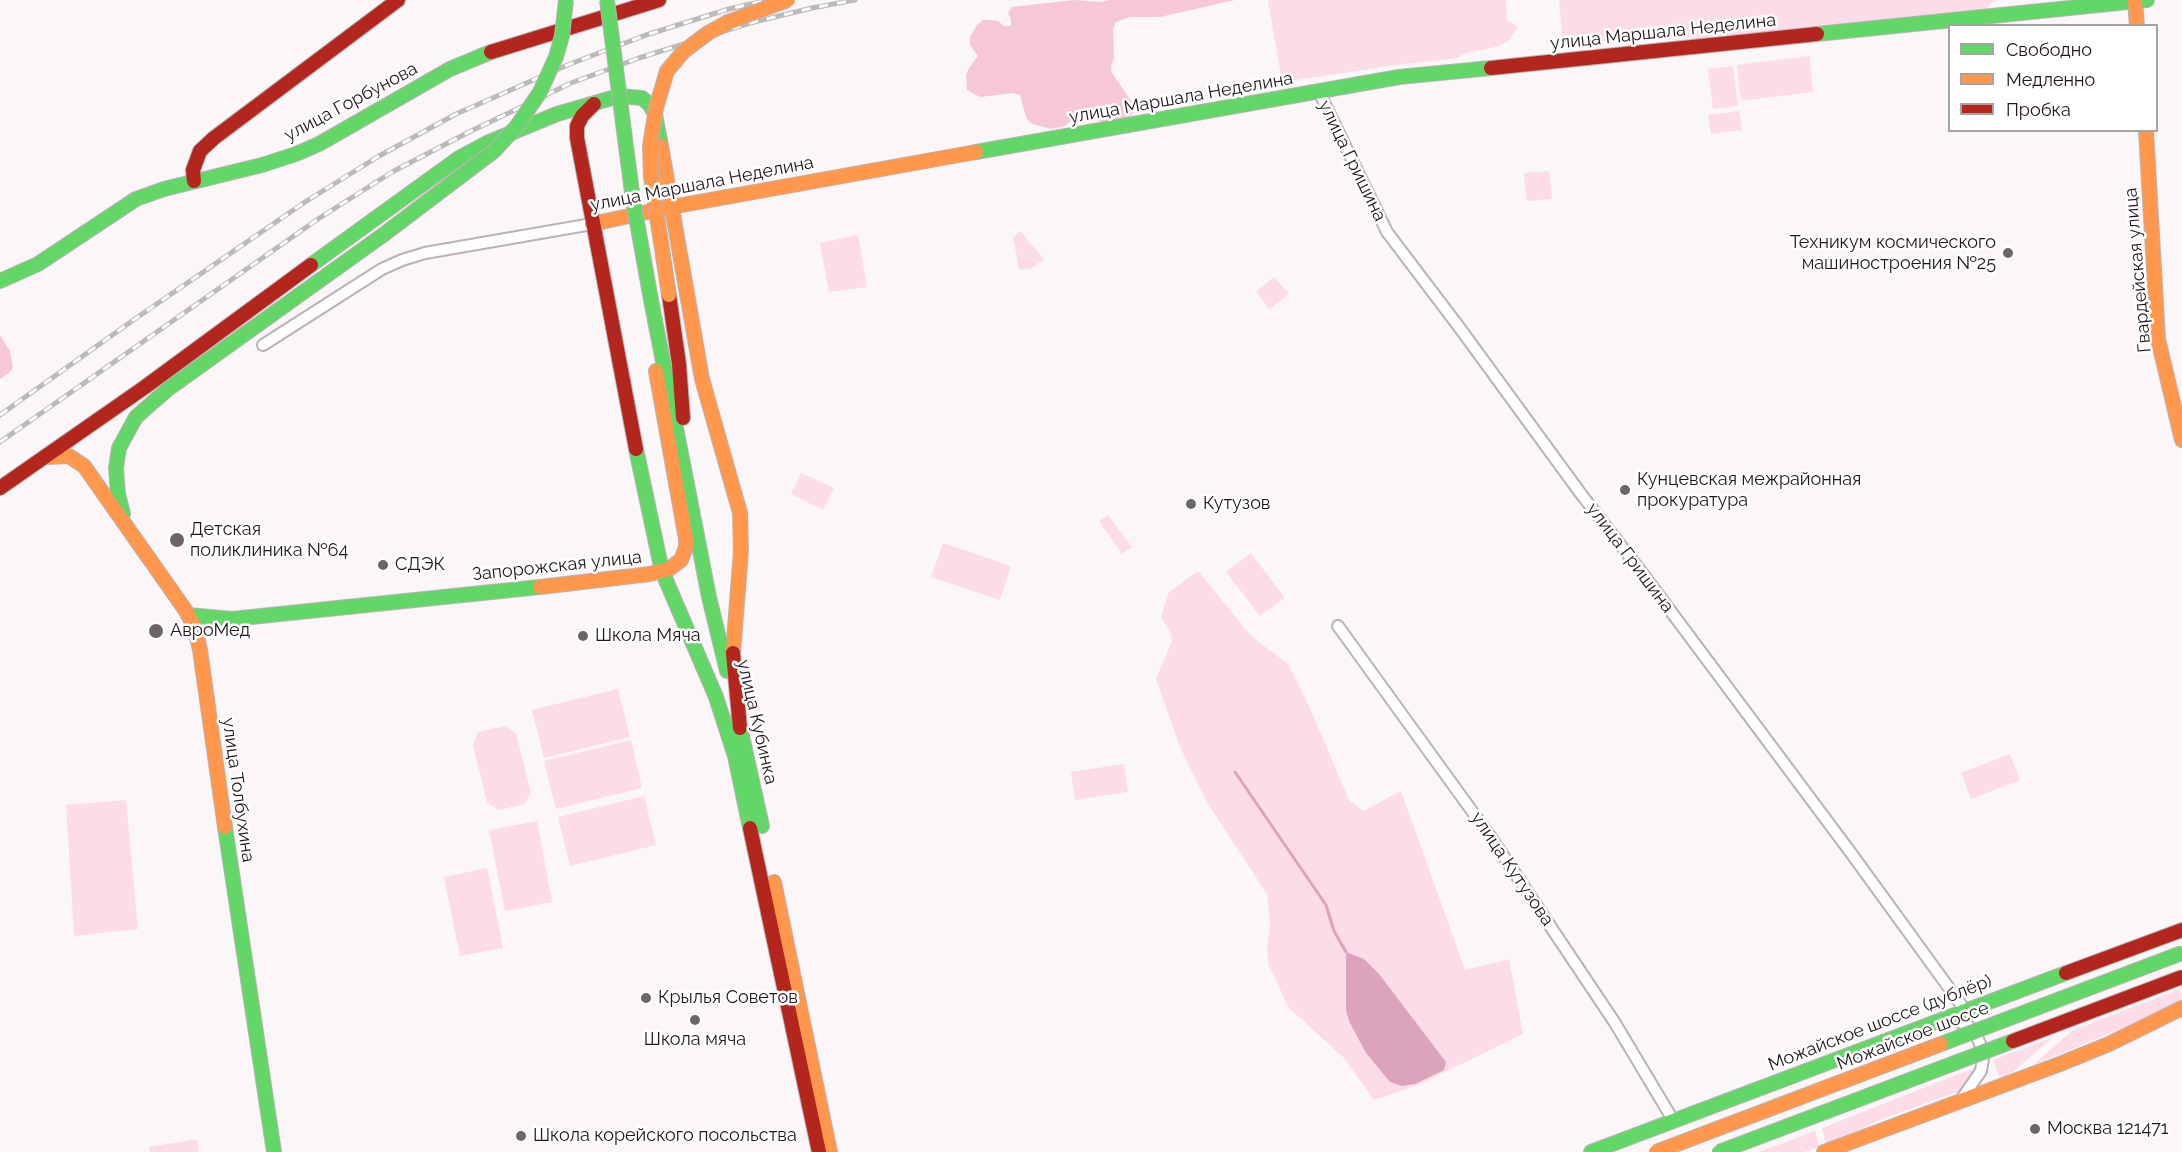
<!DOCTYPE html>
<html>
<head>
<meta charset="utf-8">
<style>
  body { margin:0 }
  #map { position:relative; width:2182px; height:1152px; overflow:hidden; background:#fbf6f8; font-family:Raleway,sans-serif }
  canvas { display:block }
  .legend { position:absolute; left:1948px; top:24px; width:210px; height:108px; box-sizing:border-box; background:#fff; border:2px solid #a7a2a4; margin:0; padding:8px 10px; list-style:none; font-size:18px; color:#22161b }
  .legend li { display:flex; align-items:center; gap:12px; height:30px }
  .legend b { width:30px; border:2px solid #a7a2a4 }
</style>
</head>
<body>
<div id="map">
<canvas width="2182" height="1152"></canvas>
<ul class="legend">
<li><b style="height:8px;background:#63d668"></b>Свободно</li>
<li><b style="height:8px;background:#ff974d"></b>Медленно</li>
<li><b style="height:8px;background:#b3261e"></b>Пробка</li>
</ul>
</div>
<script>
const ctx = document.querySelector('canvas').getContext('2d');
ctx.lineJoin = 'round';
function fillPath(path, color) { ctx.fillStyle = color; ctx.fill(path, 'evenodd'); }
const poly = rows => new Path2D(rows.map(r => 'M' + r).join(''));
function trace(path, color, width, dash) { ctx.strokeStyle = color; ctx.lineWidth = width; ctx.lineCap = dash ? 'butt' : 'round'; ctx.setLineDash(dash || []); ctx.stroke(path); }
function write(font, color, halo, rows, align = 'center') {
  ctx.font = font + ' Raleway,sans-serif'; ctx.lineWidth = 5; ctx.setLineDash([]); ctx.textBaseline = 'middle'; ctx.strokeStyle = halo; ctx.fillStyle = color; for (const [text, x, y, turn = 0] of rows) {
    ctx.save(); ctx.translate(x, y); ctx.rotate((+turn || 0) * Math.PI / 180); ctx.textAlign = isNaN(turn) ? turn : align; if (halo) ctx.strokeText(text, 0, 0); ctx.fillText(text, 0, 0); ctx.restore();
  }
}
fillPath(poly([
  [1268,0,1506,0,1507,20,1518,27,1509,40,1500,46,1462,54,1458,58,1396,65,1282,82],
  [1559,0,1999,0,1992,2,1986,10,1697,39,1675,36,1573,44,1562,35],
  [1809,56,1813,92,1741,101,1737,65],
  [1733,66,1738,106,1713,109,1708,69],
  [1739,111,1742,130,1711,134,1708,115],
  [1549,171,1552,199,1527,201,1524,173],
  [1020,231,1044,259,1032,268,1019,270,1013,237],
  [858,235,867,287,829,292,820,243],
  [1274,277,1289,294,1269,309,1256,291],
  [801,473,834,488,823,510,791,494],
  [1108,515,1132,547,1122,554,1099,521],
  [943,543,1011,566,1000,600,931,577],
  [1251,553,1285,598,1260,616,1226,572],
  [1198,571,1251,636,1288,664,1309,706,1349,800,1363,811,1401,791,1465,970,1509,959,1523,1034,1418,1085,1374,1100,1344,1058,1289,1008,1269,966,1267,951,1270,924,1267,894,1208,804,1180,747,1156,679,1172,641,1171,634,1161,616,1169,592],
  [618,689,630,737,544,758,532,710],
  [505,726,516,733,531,793,525,804,498,810,487,802,473,745,478,732],
  [631,740,642,788,556,809,544,761],
  [2010,754,2020,780,1971,799,1961,773],
  [1124,764,1128,792,1075,800,1071,772],
  [644,796,656,845,570,866,558,817],
  [126,800,138,929,74,936,66,805],
  [537,821,552,902,505,911,489,830],
  [487,868,503,948,460,956,444,877],
  [2180,989,2182,1000,2154,1015,2033,1065,2073,1030],
  [2053,1037,2010,1074,2001,1080,1993,1060],
  [1979,1066,1966,1086,1957,1092,1882,1119,1846,1136,1826,1144,1822,1128],
  [1815,1131,1819,1147,1804,1152,1759,1152],
  [197,1139,199,1152,150,1152,149,1147]
]), '#fbdce8');
fillPath(poly([
  [1074,0,1102,2,1109,0,1235,0,1160,17,1130,17,1116,22,1113,29,1114,58,1111,66,1112,73,1134,105,1134,112,1129,118,1104,122,1076,116,1065,126,1051,129,1030,123,1026,117,1020,95,1013,93,980,97,967,90,966,75,969,68,978,56,970,45,970,37,977,25,983,20,991,20,998,21,1004,26,1011,26,1011,19,1008,13,1012,7],
  [0,335,10,351,13,368,9,373,0,379]
]), '#f6c7d9');
fillPath(poly([
  [1346,952,1364,959,1379,974,1446,1062,1444,1070,1415,1084,1402,1086,1390,1082,1366,1053,1350,1023,1346,1011]
]), '#dca4ba');
trace(poly([
  [1235,772,1326,905,1334,931,1346,952]
]), '#dca4ba', 3);
const street = poly([
  [1319,92,1387,232,1459,327,1581,494,1643,574,1851,853,1965,1010],
  [263,345,382,269,402,260,425,253,592,224],
  [1338,626,1490,836,1615,1023,1673,1120],
  [1943,1018,1966,1024,1974,1031,1982,1048,1983,1058,1981,1071,1960,1101]
]);
const fast = poly([
  [1817,34,2147,0],
  [976,152,1399,77,1491,68],
  [311,265,459,158,487,143,557,114,619,96,642,98,650,105,655,114,661,146],
  [0,281,38,264,136,199,164,189,262,165,296,154,319,144,450,69,491,52],
  [651,300,709,597,727,671],
  [636,449,662,571,716,697,735,756,750,828],
  [123,514,118,494,116,468,119,448,136,417,168,389,383,235],
  [188,615,232,619,540,587],
  [738,718,762,826],
  [225,827,274,1152],
  [1591,1152,2066,973]
]);
const slow = poly([
  [2135,1,2137,26],
  [2146,130,2158,339,2182,440],
  [661,146,702,379,740,513,741,551,733,653],
  [592,224,671,207,976,152],
  [47,457,69,456,84,466,186,611,195,628,200,650,225,827],
  [540,587,650,574,669,569,681,560,686,547,686,539,656,371],
  [774,882,830,1152],
  [1824,1152,2060,1064,2109,1044,2182,1008]
]);
const jam = poly([
  [491,52,659,0],
  [1491,68,1817,34],
  [594,104,582,116,577,126,577,138,636,449],
  [194,181,193,170,200,151,214,138,398,0],
  [669,295,679,364,683,418],
  [0,488,145,387,311,265],
  [733,653,740,728],
  [750,828,819,1152],
  [2066,973,2182,930]
]);
trace(street, '#bbb2b5', 14);
trace(fast, '#bbb2b5', 16);
trace(slow, '#bbb2b5', 16);
trace(jam, '#bbb2b5', 16);
trace(street, '#fefefe', 10);
trace(fast, '#63d668', 14);
trace(slow, '#ff974d', 14);
trace(jam, '#b3261e', 14);
const rail = poly([
  [0,415,132,321,305,202,379,156,456,114,570,64,646,35,729,9,768,0],
  [0,442,318,219,392,172,469,132,571,83,639,58,750,23,812,8,855,0]
]);
trace(rail, '#bbbaba', 5);
trace(rail, '#fff', 3, [9]);
const fastBridge = poly([
  [607,0,633,200,651,300],
  [383,235,494,151,517,126,540,92,556,57,562,36,566,0],
  [1941,1044,2182,953],
  [1719,1152,2013,1041]
]);
const slowBridge = poly([
  [669,295,651,177,650,146,656,108,667,71,684,51,708,33,728,22,788,0],
  [1656,1152,1941,1044]
]);
const jamBridge = poly([
  [2013,1041,2182,977]
]);
trace(fastBridge, '#bbb2b5', 16, []);
trace(slowBridge, '#bbb2b5', 16, []);
trace(jamBridge, '#bbb2b5', 16, []);
trace(fastBridge, '#63d668', 14);
trace(slowBridge, '#ff974d', 14);
trace(jamBridge, '#b3261e', 14);
for (const [x, y, r, color] of [
  [2008,253,6,"#6e6468"],
  [1625,490,6,"#6e6468"],
  [1191,504,6,"#6e6468"],
  [177,540,8,"#6e6468"],
  [383,565,6,"#6e6468"],
  [156,631,8,"#6e6468"],
  [583,636,6,"#6e6468"],
  [646,998,6,"#6e6468"],
  [695,1020,6,"#6e6468"],
  [2035,1129,6,"#6e6468"],
  [521,1136,6,"#6e6468"]
]) { const dot = new Path2D(); dot.arc(x, y, r, 0, 2 * Math.PI); ctx.fillStyle = color; ctx.fill(dot); trace(dot, '#fff', 2); }
write('18px', '#22161b', '#fff', [
  ["улица Маршала Неделина",1663,32,-6],
  ["улица Маршала Неделина",1181,98,-10],
  ["улица Горбунова",351,102,-28],
  ["улица Гришина",1352,161,64],
  ["улица Маршала Неделина",702,184,-11],
  ["Гвардейская улица",2138,270,-95],
  ["улица Гришина",1630,558,53],
  ["Запорожская улица",557,566,-6],
  ["улица Кубинка",757,722,77],
  ["улица Толбухина",238,790,82],
  ["улица Кутузова",1512,869,56],
  ["Можайское шоссе (дублёр)",1880,1023,-21],
  ["Можайское шоссе",1913,1036,-21]
]);
write('18px', '#22161b', '#fff', [
  ["Техникум космического",1996,243,"right"],
  ["машиностроения №25",1996,264,"right"],
  ["Кунцевская межрайонная",1637,480],
  ["прокуратура",1637,501],
  ["Кутузов",1203,504],
  ["Детская",190,530],
  ["поликлиника №64",190,551],
  ["СДЭК",395,565],
  ["АвроМед",170,631],
  ["Школа Мяча",595,636],
  ["Крылья Советов",658,998],
  ["Школа мяча",695,1040,"center"],
  ["Москва 121471",2047,1129],
  ["Школа корейского посольства",533,1136]
], 'left');
</script>
</body>
</html>
